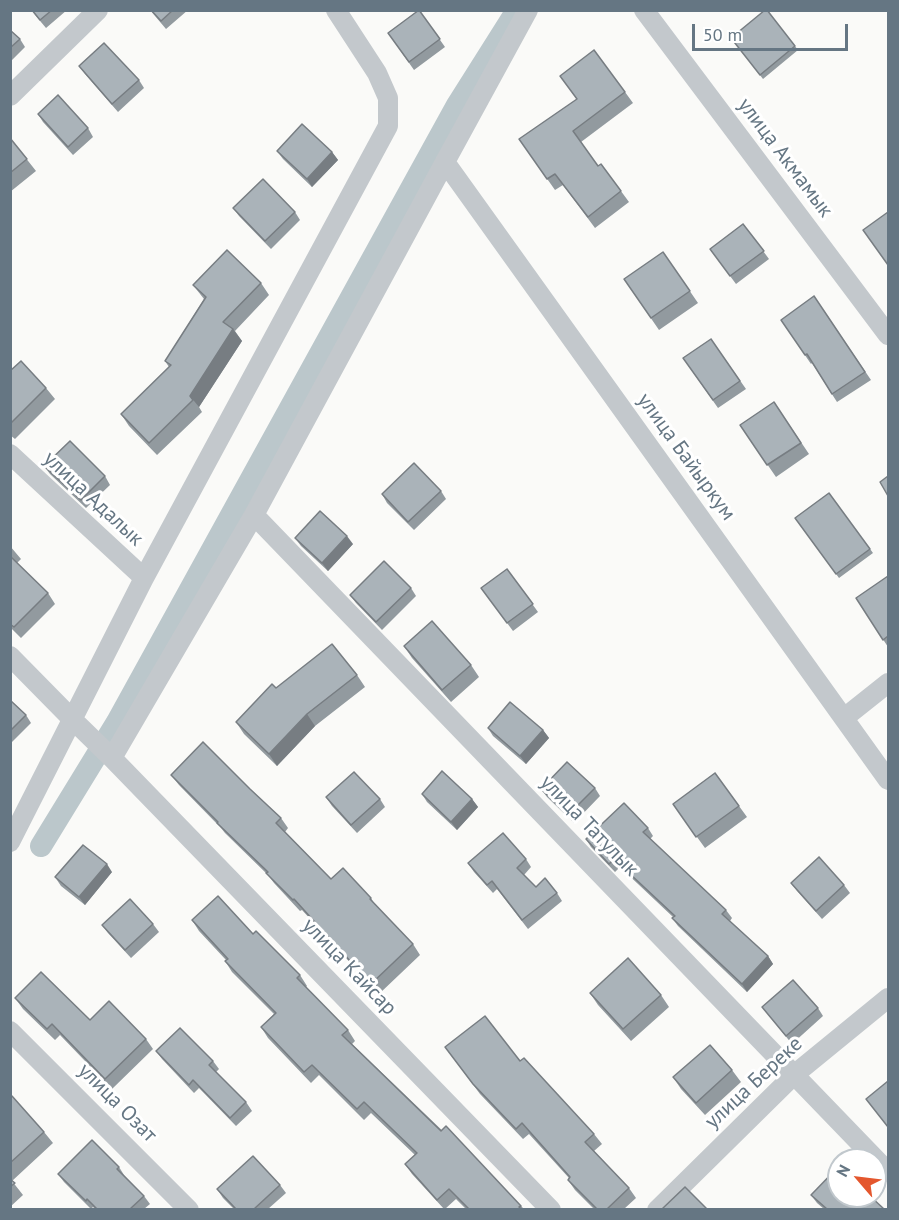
<!DOCTYPE html>
<html>
<head>
<meta charset="utf-8">
<style>
  body { margin:0 }
  #map { position:relative; width:899px; height:1220px; overflow:hidden; background:#fafaf8; font-family:"PT Sans",sans-serif }
  canvas { display:block }
  .frame { position:absolute; inset:0; border:12px solid #657683; pointer-events:none }
  .north { position:absolute; left:827px; top:1148px; width:60px; height:60px; box-sizing:border-box; background:#fff; border:2px solid #c1c8cd; border-radius:50%; rotate:298deg; font-size:16px; font-weight:700; line-height:24px; text-align:center; color:#657683 }
  .north::after { content:''; display:block; margin:auto; width:21px; height:27px; background:#e4572e; clip-path:polygon(50% 0,100% 100%,50% 72%,0 100%) }
  .scale { position:absolute; left:692px; top:24px; width:156px; height:27px; box-sizing:border-box; border:3px solid #657683; border-top:0; padding-left:8px; font-size:18px; line-height:21px; white-space:nowrap; color:#657683; -webkit-text-stroke:4px #fff; paint-order:stroke }
</style>
</head>
<body>
<div id="map">
<canvas width="899" height="1220"></canvas>
<div class="frame"></div>
<div class="north">N</div>
<div class="scale">50 m</div>
</div>
<script>
const ctx = document.querySelector('canvas').getContext('2d');
ctx.lineJoin = 'round';
const poly = rows => new Path2D(rows.map(r => 'M' + r).join(''));
function trace(path, color, width, dash) { ctx.strokeStyle = color; ctx.lineWidth = width; ctx.lineCap = dash ? 'butt' : 'round'; ctx.setLineDash(dash || []); ctx.stroke(path); }
function fillPath(path, color) { ctx.fillStyle = color; ctx.fill(path, 'evenodd'); }
function write(font, color, halo, rows, align = 'center') {
  ctx.font = font + ' "PT Sans",sans-serif'; ctx.lineWidth = 6; ctx.setLineDash([]); ctx.textBaseline = 'middle'; ctx.strokeStyle = halo; ctx.fillStyle = color; for (const [text, x, y, turn = 0] of rows) {
    ctx.save(); ctx.translate(x, y); ctx.rotate((+turn || 0) * Math.PI / 180); ctx.textAlign = isNaN(turn) ? turn : align; if (halo) ctx.strokeText(text, 0, 0); ctx.fillText(text, 0, 0); ctx.restore();
  }
}
trace(poly([
  [41,846,117,722,457,105,517,10]
]), '#bbc7cb', 22);
trace(poly([
  [644,10,888,335],
  [10,96,98,10],
  [445,162,888,780],
  [10,454,144,578],
  [254,515,888,1172],
  [10,656,73,720,112,758,551,1210],
  [844,718,888,683],
  [112,758,254,515,445,162,528,10],
  [10,842,144,578,388,126,388,98,377,73,336,10],
  [10,1031,189,1210],
  [657,1210,795,1074,888,998]
]), '#c3c8cc', 20);
fillPath(poly([
  [31,10,67,10,46,28],
  [150,10,188,10,166,29],
  [419,10,445,47,414,70,388,33],
  [767,10,798,50,763,79,731,38],
  [10,30,20,39,25,47,10,62],
  [79,66,139,80,144,88,118,112,85,74],
  [560,76,625,92,633,103,581,142,598,166,601,164,629,202,595,228,563,185,555,190,519,139,577,99],
  [38,114,88,128,93,137,73,155,43,122],
  [10,138,36,171,10,192],
  [277,151,332,152,338,160,312,187,283,159],
  [233,208,295,212,300,220,271,249,239,216],
  [743,224,769,259,736,284,710,249],
  [663,252,698,303,659,330,624,279],
  [261,283,269,295,235,331,242,341,199,407,202,412,157,455,129,426,121,414,169,367,165,361,204,299,193,285],
  [814,296,871,380,837,402,812,363,811,364,781,320],
  [711,339,746,389,718,408,683,358],
  [10,371,46,388,55,399,15,439,10,435],
  [774,402,809,454,776,477,740,425],
  [44,466,105,476,110,485,86,508,50,474],
  [441,491,446,499,414,530,387,503,382,494],
  [829,493,873,553,839,578,795,518],
  [295,538,353,544,328,571,301,546],
  [10,546,21,559,17,563,48,593,55,604,21,638,10,627],
  [507,569,538,612,513,631,481,588],
  [888,576,888,647,856,598],
  [411,588,416,596,382,630,356,603,350,595],
  [404,646,471,665,479,677,451,702,412,658],
  [357,675,365,687,315,726,277,766,244,734,236,722,276,688],
  [10,700,26,715,31,723,10,744],
  [488,728,543,730,549,738,526,764,493,736],
  [715,773,747,817,705,848,673,804],
  [171,775,250,789,281,818,288,828,285,832,331,879,371,898,375,905,413,944,420,955,379,994,302,910,300,911,274,883,268,875,225,833,221,828,179,785],
  [595,788,600,796,574,823,547,797,541,789],
  [422,794,472,799,478,807,457,830,427,802],
  [326,797,380,799,385,807,357,833,332,806],
  [648,828,653,836,650,839,726,910,732,918,730,921,768,956,773,964,747,992,678,926,672,918,673,917,620,867,615,872,591,847,586,839],
  [526,859,531,867,524,875,536,887,557,893,562,901,528,929,497,889,493,893,474,872,468,863],
  [112,872,85,905,61,886,55,877],
  [791,883,844,885,850,893,822,919,797,891],
  [192,920,253,934,300,975,307,986,306,987,348,1030,355,1041,352,1044,521,1206,524,1209,466,1209,456,1199,445,1209,444,1209,412,1174,405,1164,415,1155,371,1113,364,1120,319,1075,311,1083,268,1038,261,1027,274,1014,232,972,225,961,226,960,199,931],
  [153,924,159,932,131,958,108,933,102,925],
  [590,993,661,995,669,1007,631,1041,598,1005],
  [15,998,146,1039,153,1049,112,1089,60,1035,55,1040,23,1009],
  [762,1007,818,1008,823,1016,792,1044],
  [445,1047,520,1061,594,1134,602,1144,594,1151,629,1188,636,1198,624,1209,594,1209,575,1190,568,1180,569,1178,529,1134,523,1139,480,1094],
  [156,1051,213,1061,219,1069,216,1072,246,1102,252,1111,236,1126,199,1088,194,1093,162,1059],
  [732,1070,741,1082,705,1115,681,1089,673,1077],
  [10,1097,44,1132,53,1143,12,1181,23,1195,10,1207],
  [119,1167,124,1175,144,1196,150,1204,144,1209,95,1209,93,1207,91,1209,64,1182,58,1174],
  [280,1185,286,1193,268,1209,234,1209,223,1198,217,1189],
  [811,1195,884,1209,824,1209,817,1203]
]), '#929a9f');
fillPath(poly([
  [332,152,338,160,312,187,307,179],
  [233,329,242,341,199,407,190,396],
  [347,536,353,544,328,571,322,563],
  [307,714,315,726,277,766,269,754],
  [543,730,549,738,526,764,520,756],
  [472,799,478,807,457,830,451,822],
  [107,864,112,872,85,905,79,897],
  [768,956,773,964,747,992,742,984]
]), '#777d82');
const building = poly([
  [32,10,52,10,40,20,32,10],
  [151,10,173,10,161,21,151,10],
  [419,10,440,39,409,62,388,33,419,10],
  [765,10,767,10,795,46,760,75,731,38,765,10],
  [10,30,20,39,10,48,10,30],
  [104,43,139,80,112,104,79,66,104,43],
  [594,50,625,92,573,131,598,166,601,164,621,191,588,217,555,174,547,179,519,139,577,99,560,76,594,50],
  [58,95,88,128,68,147,38,114,58,95],
  [302,124,332,152,307,179,277,151,302,124],
  [10,138,27,159,10,173,10,138],
  [263,179,295,212,265,241,233,208,263,179],
  [888,212,888,265,863,230,888,212],
  [743,224,764,251,730,276,710,249,743,224],
  [227,250,261,283,223,322,233,329,190,396,193,400,149,443,121,414,171,365,165,361,206,297,193,285,227,250],
  [663,252,690,291,651,318,624,279,663,252],
  [814,296,865,372,832,394,807,354,805,355,781,320,814,296],
  [711,339,740,381,713,400,683,358,711,339],
  [21,361,46,388,10,424,10,371,21,361],
  [774,402,801,443,767,465,740,425,774,402],
  [70,441,105,476,81,500,44,466,70,441],
  [414,463,441,491,408,522,382,494,414,463],
  [888,476,888,496,880,482,888,476],
  [829,493,870,549,836,574,795,518,829,493],
  [320,511,347,536,322,563,295,538,320,511],
  [10,556,48,593,14,627,10,624,10,556],
  [384,561,411,588,376,622,350,595,384,561],
  [507,569,533,604,507,623,481,588,507,569],
  [888,576,888,636,883,640,856,598,888,576],
  [432,621,471,665,442,690,404,646,432,621],
  [332,644,357,675,307,714,269,754,236,722,272,684,276,688,332,644],
  [10,700,26,715,10,731,10,700],
  [510,702,543,730,520,756,488,728,510,702],
  [203,742,250,789,281,818,276,823,331,879,343,868,371,898,370,899,413,944,371,984,294,899,293,900,266,873,268,872,217,823,218,822,171,775,203,742],
  [567,762,595,788,568,815,541,789,567,762],
  [442,771,472,799,451,822,422,794,442,771],
  [354,772,380,799,351,825,326,797,354,772],
  [715,773,739,806,696,837,673,804,715,773],
  [624,803,648,828,643,832,726,910,722,914,768,956,742,984,672,918,675,916,614,859,609,864,586,839,624,803],
  [503,833,526,859,517,868,536,887,545,878,557,893,522,920,492,881,487,885,468,863,503,833],
  [83,845,107,864,79,897,55,877,83,845],
  [819,857,844,885,816,911,791,883,819,857],
  [218,896,253,934,256,931,300,975,297,978,348,1030,342,1035,441,1131,446,1126,521,1206,519,1207,521,1209,469,1209,449,1189,437,1200,405,1164,417,1153,364,1102,357,1109,312,1065,304,1072,261,1027,276,1013,225,961,228,959,192,920,218,896],
  [130,899,153,924,125,950,102,925,130,899],
  [628,958,661,995,623,1029,590,993,628,958],
  [41,972,90,1020,109,1001,146,1039,105,1079,52,1024,47,1029,15,998,41,972],
  [793,980,818,1008,786,1036,762,1007,793,980],
  [485,1016,520,1061,524,1058,594,1134,585,1142,629,1188,607,1209,597,1209,568,1180,570,1177,522,1123,516,1129,473,1084,445,1047,485,1016],
  [180,1028,213,1061,209,1065,246,1102,230,1118,193,1080,189,1085,156,1051,180,1028],
  [710,1045,732,1070,696,1103,673,1077,710,1045],
  [888,1081,888,1127,866,1099,888,1081],
  [12,1096,44,1132,10,1163,10,1097,12,1096],
  [92,1140,119,1167,117,1169,144,1196,130,1209,97,1209,87,1199,86,1201,58,1174,92,1140],
  [253,1156,280,1185,254,1209,236,1209,217,1189,253,1156],
  [839,1166,839,1196,870,1196,884,1209,827,1209,811,1195,839,1166],
  [10,1179,15,1183,10,1187,10,1179],
  [685,1187,707,1209,662,1209,685,1187]
]);
fillPath(building, '#aab3b9');
trace(building, '#777d82', 1.5);
write('21px', '#657683', '#fff', [
  ["улица Акмамык",785,158,53],
  ["улица Байыркум",686,457,54],
  ["улица Адалык",93,499,43],
  ["улица Татулык",589,826,46],
  ["улица Кайсар",349,967,46],
  ["улица Береке",754,1083,-43],
  ["улица Озат",117,1103,45]
]);
</script>
</body>
</html>
